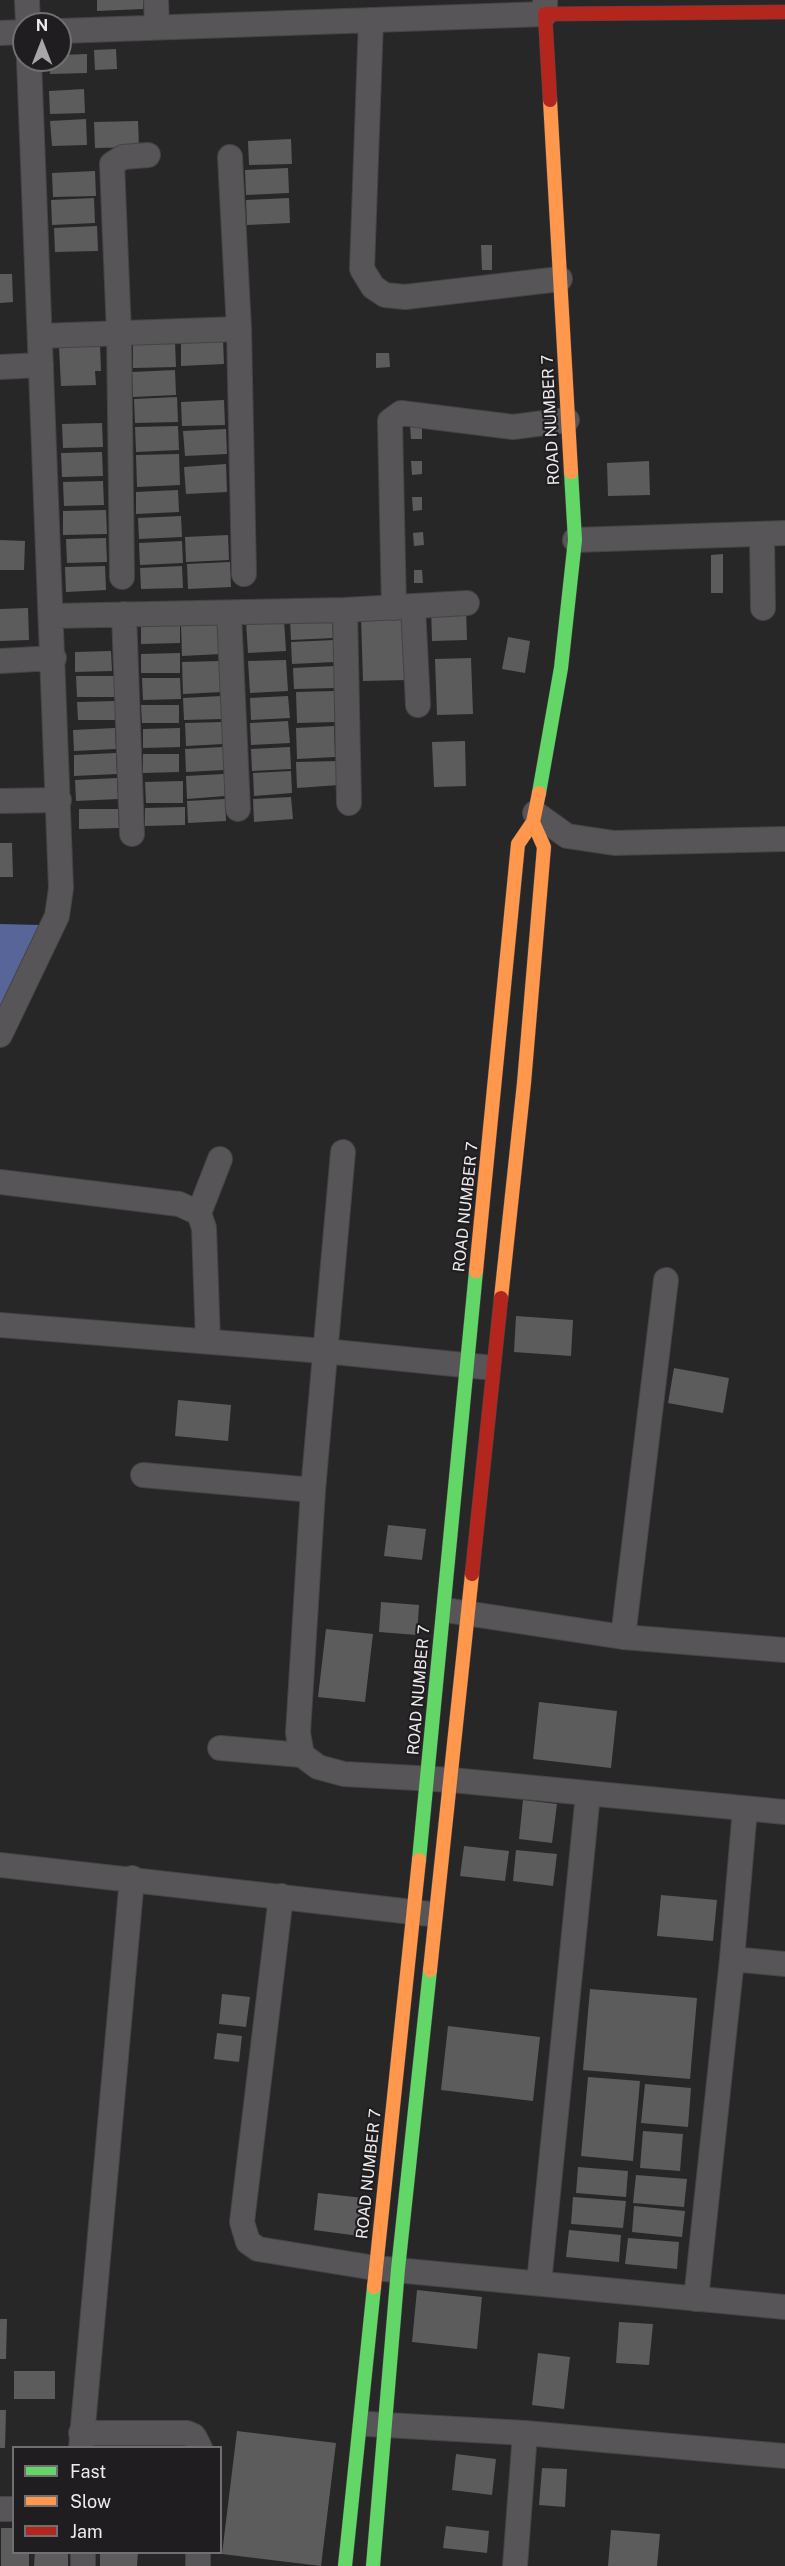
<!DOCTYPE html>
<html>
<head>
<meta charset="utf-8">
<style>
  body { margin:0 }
  #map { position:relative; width:785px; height:2566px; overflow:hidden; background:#282728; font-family:"Public Sans",sans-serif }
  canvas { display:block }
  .legend { position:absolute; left:12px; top:2446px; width:210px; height:108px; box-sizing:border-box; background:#201d20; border:2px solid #726f72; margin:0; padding:8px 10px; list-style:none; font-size:18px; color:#edebed }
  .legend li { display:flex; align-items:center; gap:12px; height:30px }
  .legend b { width:30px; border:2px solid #726f72 }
  .north { position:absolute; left:12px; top:12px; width:60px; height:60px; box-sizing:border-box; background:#201d20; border:2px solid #726f72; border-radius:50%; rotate:0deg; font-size:16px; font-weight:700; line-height:24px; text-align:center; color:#edebed }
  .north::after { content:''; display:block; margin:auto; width:21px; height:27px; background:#a8a6a8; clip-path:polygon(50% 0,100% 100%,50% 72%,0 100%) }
</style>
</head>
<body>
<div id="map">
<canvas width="785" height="2566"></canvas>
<ul class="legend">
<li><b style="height:8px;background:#63d668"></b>Fast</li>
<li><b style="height:8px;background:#ff974d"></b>Slow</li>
<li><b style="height:8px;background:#b3261e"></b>Jam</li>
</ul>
<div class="north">N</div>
</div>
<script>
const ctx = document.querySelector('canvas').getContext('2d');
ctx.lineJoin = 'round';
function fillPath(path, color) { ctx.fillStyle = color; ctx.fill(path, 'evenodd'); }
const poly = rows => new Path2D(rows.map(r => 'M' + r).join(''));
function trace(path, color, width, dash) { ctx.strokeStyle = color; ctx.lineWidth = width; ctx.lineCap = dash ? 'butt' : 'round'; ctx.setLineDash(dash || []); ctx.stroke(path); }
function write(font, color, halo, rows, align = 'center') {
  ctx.font = font + ' "Public Sans",sans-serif'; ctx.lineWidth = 4.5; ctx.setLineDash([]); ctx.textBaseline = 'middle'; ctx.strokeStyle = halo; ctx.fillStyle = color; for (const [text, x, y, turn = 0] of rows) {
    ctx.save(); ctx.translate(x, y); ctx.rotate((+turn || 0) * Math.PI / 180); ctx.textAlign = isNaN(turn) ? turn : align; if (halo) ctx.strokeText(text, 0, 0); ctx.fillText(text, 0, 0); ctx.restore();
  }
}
fillPath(poly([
  [0,924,40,925,0,1008]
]), '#576599');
fillPath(poly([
  [97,0,143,0,143,9,97,11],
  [116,49,117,69,95,70,94,50],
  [87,54,87,73,50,74,50,60,60,60,60,55],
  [84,89,85,113,50,114,49,91],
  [86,119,87,145,52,146,50,121],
  [138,121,139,147,95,148,94,122],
  [291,139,292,164,249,165,248,141],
  [288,168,289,193,246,195,245,170],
  [95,171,96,196,53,197,52,173],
  [94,198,95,223,52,225,51,200],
  [289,198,290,223,247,225,246,200],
  [97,226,98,251,55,252,54,228],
  [481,245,492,245,492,270,482,270],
  [0,274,12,274,13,302,0,303],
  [223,340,224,364,181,366,181,341],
  [175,342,176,367,133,368,133,344],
  [100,345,101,371,95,371,96,385,61,386,59,347],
  [376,353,389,353,390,367,376,368],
  [175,370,176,395,133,397,132,372],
  [177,397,178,422,135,423,134,399],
  [224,400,225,425,182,426,181,402],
  [102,423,103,447,63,448,62,424],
  [410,425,422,425,422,439,411,439],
  [178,426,179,450,136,452,135,427],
  [226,429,227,454,185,456,183,431],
  [102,452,103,476,62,477,61,453],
  [179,454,180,485,137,487,136,455],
  [411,461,422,461,422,474,412,475],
  [649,461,650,495,608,496,607,463],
  [226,464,227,492,186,494,184,467],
  [103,481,104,505,64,506,63,482],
  [178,490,179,512,136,514,136,492],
  [412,497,422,497,422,510,413,511],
  [106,510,107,534,63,535,63,511],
  [181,516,182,537,139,539,138,518],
  [423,532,424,545,414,546,413,533],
  [228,535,229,560,186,562,185,537],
  [106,538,107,562,67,563,66,539],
  [0,540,25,541,24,570,0,570],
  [182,541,183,563,140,565,139,543],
  [723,554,723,593,711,593,711,555],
  [230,562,231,587,188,589,187,564],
  [105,566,106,590,66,592,65,567],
  [182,566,183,588,141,589,140,568],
  [414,570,422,570,423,583,414,583],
  [466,606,467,640,432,641,431,608],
  [28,608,29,640,0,641,0,609],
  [406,615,408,680,363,681,361,617],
  [332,617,333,638,291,640,290,619],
  [284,620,286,651,248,653,246,622],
  [141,622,180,622,180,643,141,644],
  [219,623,221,654,182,656,181,624],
  [508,637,530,641,525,673,502,669],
  [334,640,334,662,292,664,291,642],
  [111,651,112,671,75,672,75,652],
  [180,653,180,673,141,673,141,654],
  [471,658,473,714,437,715,435,659],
  [286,660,288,691,250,693,248,661],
  [220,661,222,692,183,694,182,662],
  [335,666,336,688,294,689,293,668],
  [76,676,115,676,116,697,77,697],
  [142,678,180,678,181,699,143,700],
  [334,691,335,722,297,723,296,692],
  [222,696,223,719,184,720,183,698],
  [288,696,290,718,251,720,250,698],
  [116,701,117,720,78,720,77,702],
  [141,705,179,705,179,723,142,723],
  [288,721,290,743,251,745,250,723],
  [223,722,224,744,186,746,185,723],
  [334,726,335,757,297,759,296,728],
  [115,728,116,749,74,751,73,730],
  [180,728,180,747,143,748,143,729],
  [465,741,466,786,434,787,432,742],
  [223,747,224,770,186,772,185,749],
  [290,747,291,769,252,771,251,749],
  [116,753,117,774,74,776,74,755],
  [143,754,179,754,179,772,143,773],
  [338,761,339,785,297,788,296,762],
  [291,771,292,793,254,796,253,773],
  [224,774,225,796,187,799,186,776],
  [117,778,118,799,76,801,75,780],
  [183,781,183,803,146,803,145,782],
  [291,797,293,819,254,822,253,799],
  [225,799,226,821,188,823,187,801],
  [185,807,185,825,145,826,145,808],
  [79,809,118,809,119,828,79,829],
  [0,843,12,843,13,877,0,877],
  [516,1316,573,1320,571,1356,514,1352],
  [674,1368,729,1378,723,1413,668,1403],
  [178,1400,231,1405,228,1441,175,1436],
  [388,1525,426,1529,422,1560,384,1556],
  [381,1602,419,1605,417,1635,379,1632],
  [326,1629,373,1634,365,1702,318,1697],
  [539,1702,617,1711,611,1768,533,1759],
  [523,1800,557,1804,552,1843,519,1839],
  [464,1846,509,1851,505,1881,460,1876],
  [516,1850,557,1854,553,1886,513,1881],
  [661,1895,717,1900,713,1941,657,1936],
  [590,1989,697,1998,690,2079,583,2070],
  [222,1994,250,1997,246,2027,219,2024],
  [448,2026,540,2037,533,2101,441,2090],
  [217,2033,242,2036,239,2062,214,2059],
  [588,2077,640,2081,633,2161,581,2156],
  [645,2084,691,2088,688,2127,641,2123],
  [643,2131,683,2134,680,2171,640,2168],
  [578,2167,628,2171,626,2197,576,2193],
  [636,2175,687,2179,684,2207,633,2203],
  [318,2193,364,2198,359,2236,314,2230],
  [573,2197,626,2201,623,2228,571,2224],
  [634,2206,685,2211,682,2237,632,2232],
  [569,2230,621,2235,619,2262,566,2257],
  [628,2238,679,2242,677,2269,625,2264],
  [417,2290,482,2297,477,2349,412,2342],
  [0,2319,7,2319,6,2359,0,2359],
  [619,2322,653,2324,649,2365,616,2363],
  [538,2353,570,2357,564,2409,532,2405],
  [14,2371,55,2371,55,2399,14,2399],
  [0,2410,6,2410,5,2448,0,2448],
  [237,2431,336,2443,321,2566,222,2554],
  [456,2454,496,2459,492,2495,452,2490],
  [542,2468,567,2469,565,2507,539,2505],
  [446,2526,489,2531,487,2553,443,2548],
  [1,2528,14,2528,14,2552,29,2552,29,2566,1,2566],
  [611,2530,660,2534,657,2566,608,2566],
  [35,2552,68,2552,68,2566,34,2566],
  [100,2552,138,2552,137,2566,100,2566]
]), '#5d5c5d');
const street = poly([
  [27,0,28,24],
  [156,0,157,27],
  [371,20,362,269,373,287,385,295,405,297,560,279],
  [60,31,545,14,545,0],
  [0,33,24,32],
  [230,157,239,329,244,574],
  [40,336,239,329],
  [0,367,41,365],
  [762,534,763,608],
  [575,540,785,533],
  [122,577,119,333,112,164,123,157,148,155],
  [413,607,418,705],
  [394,608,390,421,401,413,513,427,567,420],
  [345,610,349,803],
  [229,613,238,809],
  [124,614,132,834],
  [52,616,345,610,467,603],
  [0,661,54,658],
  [0,801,59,800],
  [535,813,567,836,614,843,785,839],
  [0,1035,57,916,61,888,29,60],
  [343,1152,313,1490,298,1733,302,1755,318,1767,344,1774,452,1780,785,1812],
  [0,1182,179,1204,199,1213,204,1228,208,1341],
  [199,1213,220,1159],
  [0,1325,324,1351,484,1367],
  [143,1475,313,1490],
  [452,1611,623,1637,785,1650],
  [623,1637,666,1280],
  [220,1748,302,1755],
  [0,1865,430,1914],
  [281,1896,242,2222,248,2242,258,2249,375,2268,785,2307],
  [732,1959,785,1964],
  [539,2283,588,1794],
  [696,2299,732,1959,745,1809],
  [369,2424,525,2433,785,2456],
  [81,2433,187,2433,194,2436,200,2448],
  [81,2448,132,1878],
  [0,2509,14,2509],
  [83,2552,83,2566],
  [198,2566,198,2552],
  [515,2566,525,2433]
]);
const fast = poly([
  [539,793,561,668,575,540,571,472],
  [419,1860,476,1271],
  [345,2566,374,2287],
  [373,2566,398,2269,430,1970]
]);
const slow = poly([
  [550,100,571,472],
  [476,1271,518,844,533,822,539,793],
  [501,1298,524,1083,544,847,533,822],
  [430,1970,472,1574],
  [374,2287,419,1860]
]);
const jam = poly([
  [550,100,545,14,785,12],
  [472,1574,501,1298]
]);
trace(street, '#454445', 26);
trace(fast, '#454445', 15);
trace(slow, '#454445', 15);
trace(jam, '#454445', 15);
trace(street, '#575557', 24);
trace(fast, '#63d668', 14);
trace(slow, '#ff974d', 14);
trace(jam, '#b3261e', 14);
write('16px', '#edebed', '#201d20', [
  ["ROAD NUMBER 7",551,420,-93],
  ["ROAD NUMBER 7",466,1207,-84],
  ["ROAD NUMBER 7",419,1690,-85],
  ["ROAD NUMBER 7",369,2174,-84]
]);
</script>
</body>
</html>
